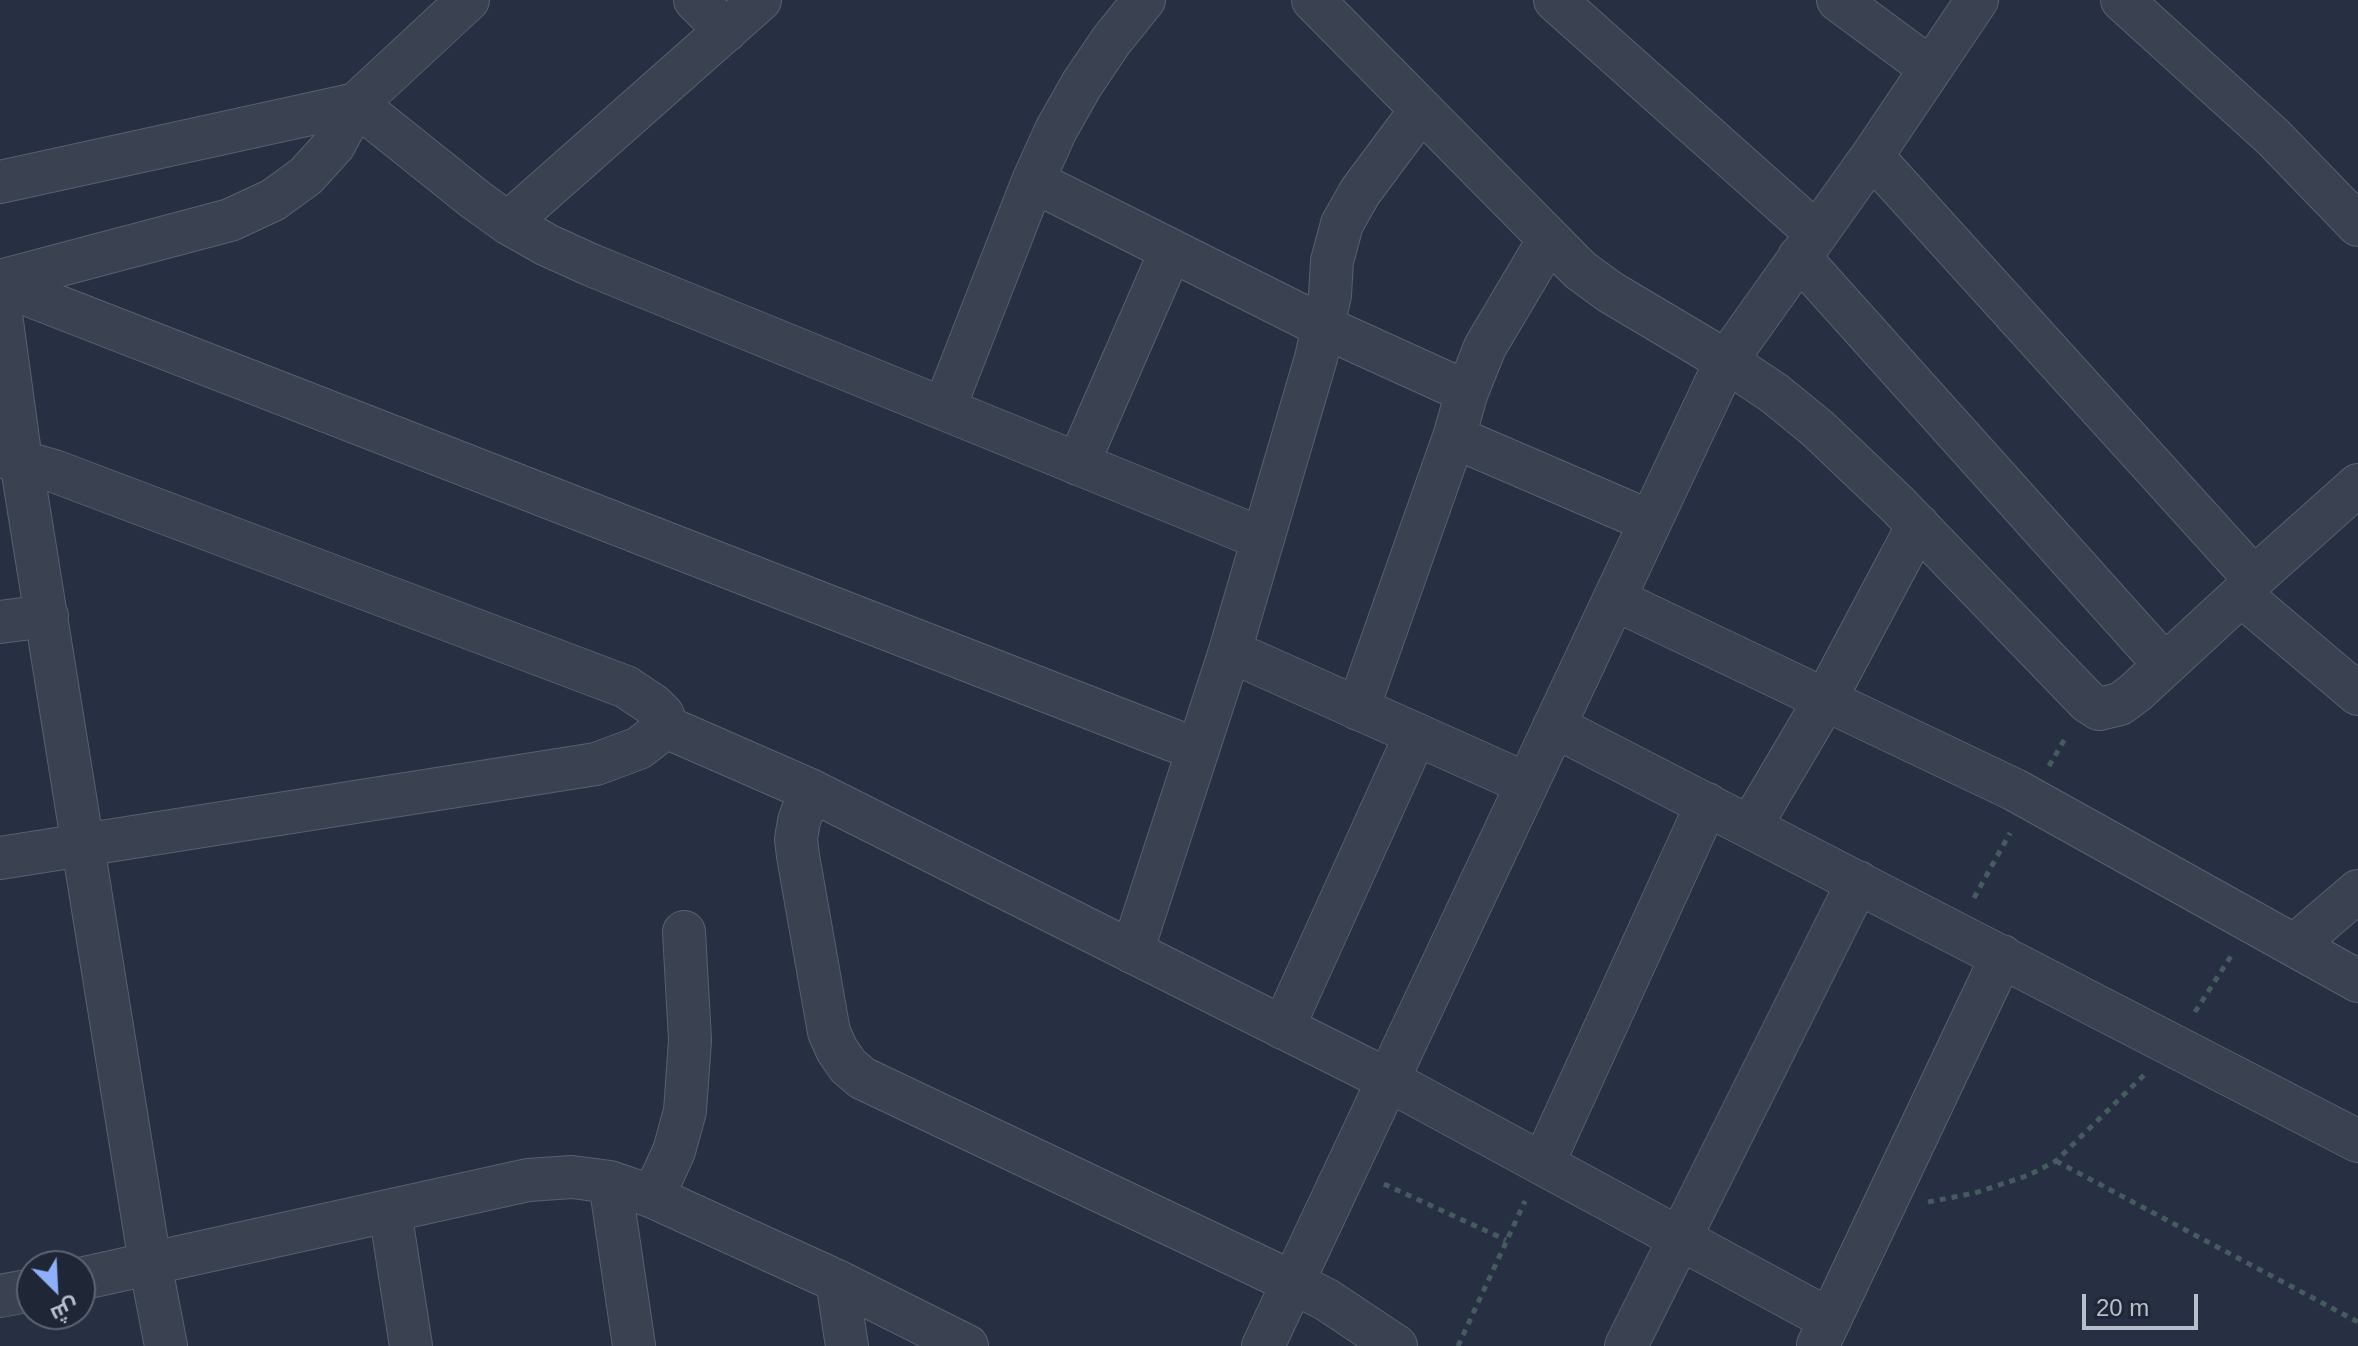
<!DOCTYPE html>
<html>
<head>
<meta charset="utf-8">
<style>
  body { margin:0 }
  #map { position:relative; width:2358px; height:1346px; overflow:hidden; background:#263042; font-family:Helvetica,Cairo,sans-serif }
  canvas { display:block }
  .north { position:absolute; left:16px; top:1250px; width:80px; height:80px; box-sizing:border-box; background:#1f2737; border:2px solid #5c6373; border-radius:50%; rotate:156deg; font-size:22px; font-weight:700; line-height:32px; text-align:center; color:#b7becc }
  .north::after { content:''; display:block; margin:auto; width:28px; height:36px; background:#8faffa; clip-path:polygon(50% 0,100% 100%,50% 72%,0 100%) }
  .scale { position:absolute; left:2082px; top:1294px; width:116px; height:36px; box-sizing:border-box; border:4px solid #b7becc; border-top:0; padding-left:10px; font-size:24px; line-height:28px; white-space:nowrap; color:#b7becc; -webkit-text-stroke:6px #1f2737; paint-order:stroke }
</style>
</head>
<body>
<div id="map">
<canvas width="2358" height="1346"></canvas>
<div class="north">ش</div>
<div class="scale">20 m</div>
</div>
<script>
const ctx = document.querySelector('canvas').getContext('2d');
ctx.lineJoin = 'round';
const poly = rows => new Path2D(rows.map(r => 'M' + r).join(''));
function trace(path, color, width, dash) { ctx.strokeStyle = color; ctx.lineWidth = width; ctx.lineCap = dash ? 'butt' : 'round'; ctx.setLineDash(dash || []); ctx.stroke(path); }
const minor = poly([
  [468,0,356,104,476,200,508,223,547,245,591,265,1263,539],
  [695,0,726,31],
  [1313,0,1580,270,1610,292,1726,361,1774,393,1817,428,1897,504,2088,702,2099,709,2120,704,2136,692,2241,595,2254,578,2358,485],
  [1555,0,1816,233],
  [1838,0,1930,68],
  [2122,0,2273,137,2358,225],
  [1872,156,2254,578],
  [1033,181,1324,327,1467,392],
  [0,182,356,104],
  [508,223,760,0],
  [1799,257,2165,665],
  [0,281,230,220,273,200,306,176,334,145,356,104],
  [0,284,1198,750],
  [0,307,21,461,150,1263,166,1346],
  [944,409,1033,181,1056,130,1082,84,1111,41,1144,0],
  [1454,437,1649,521],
  [0,456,54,471,626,687,653,705,663,715,666,727,639,748,596,764,0,858],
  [1078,464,1171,250],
  [2241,595,2358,694],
  [1614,599,2015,790,2358,981],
  [0,622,47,616],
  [1230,651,1527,784],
  [1358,709,1454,437,1467,392,1485,347,1549,239],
  [1554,726,2358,1141],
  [666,727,810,790,1388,1080,1830,1320],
  [810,790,799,821,796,839,798,856,829,1032,837,1050,848,1066,862,1078,1294,1283,1327,1300,1396,1346],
  [1750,827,1825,700,1918,525],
  [2295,945,2358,891],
  [1132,952,1230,651,1316,358,1330,295,1332,261,1342,224,1360,192,1421,110],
  [1283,1028,1416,734],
  [1543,1164,1707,804],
  [610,1182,634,1346],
  [653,1197,674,1151,685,1111,690,1040,684,932],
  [390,1211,411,1346],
  [80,1279,528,1180,572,1177,610,1182,653,1197,837,1281,967,1346],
  [837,1281,847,1346],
  [0,1296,32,1290],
  [1818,1345,2002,956],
  [1263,1346,1726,361,1872,156,1977,0],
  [1626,1346,1858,882]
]);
trace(minor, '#58606f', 44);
trace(poly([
  [2049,766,2066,737],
  [1974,898,2010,833],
  [2195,1012,2231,956],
  [2056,1161,2358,1322],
  [1384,1184,1506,1240],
  [1928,1202,1975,1193,2029,1175,2056,1161,2144,1075],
  [1458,1346,1525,1201]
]), '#465b60', 5, [6, 6]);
trace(minor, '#3a4252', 42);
</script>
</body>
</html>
